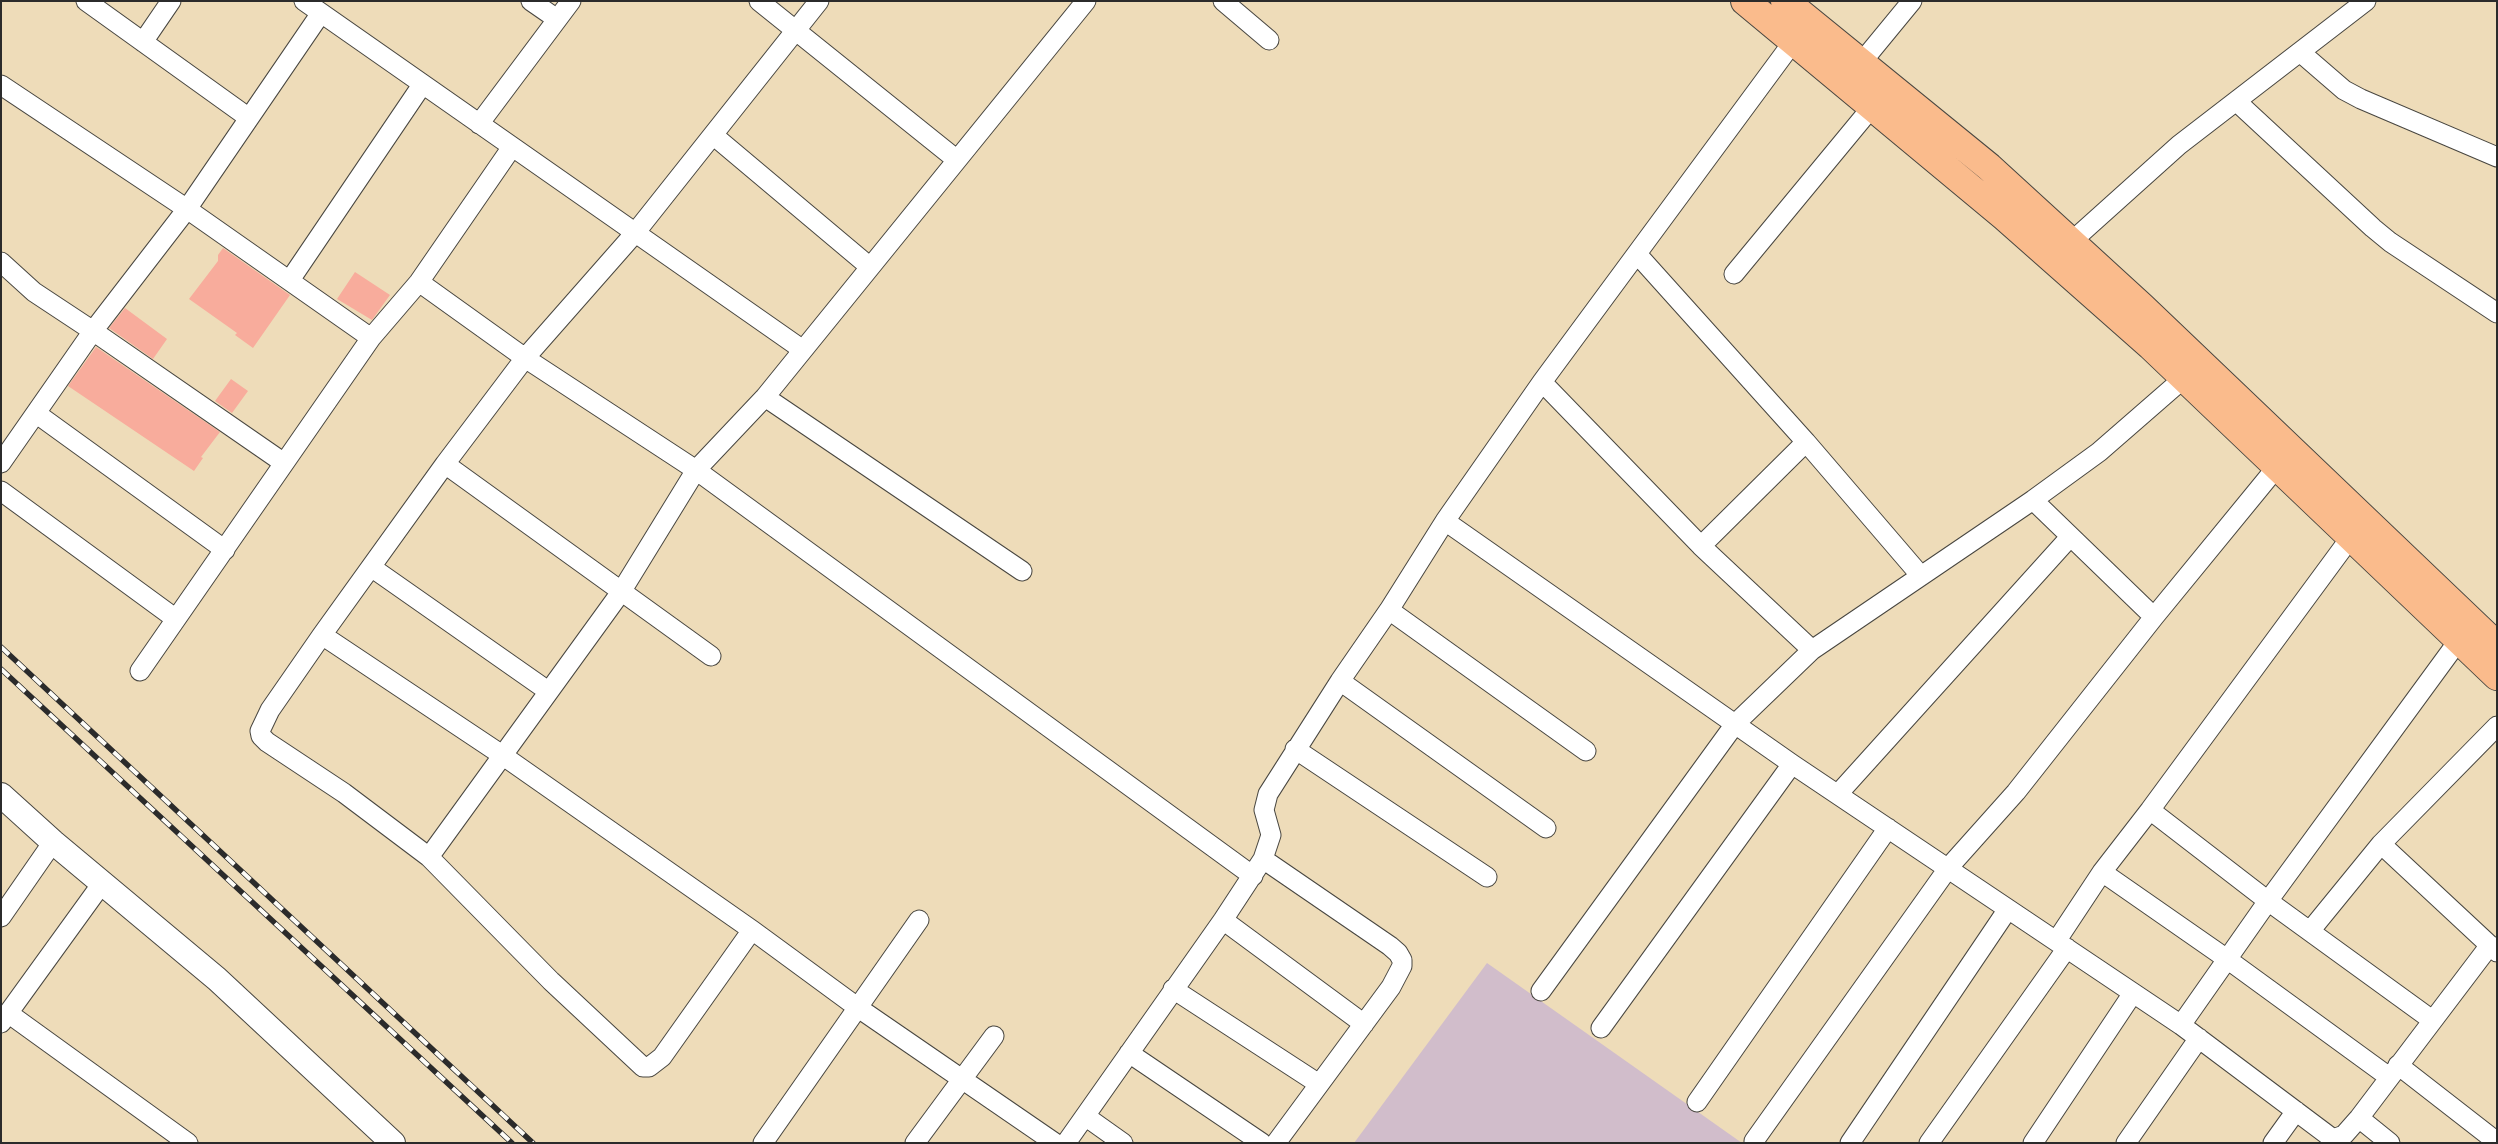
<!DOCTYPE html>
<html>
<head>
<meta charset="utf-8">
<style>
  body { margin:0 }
  #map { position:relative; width:2498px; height:1144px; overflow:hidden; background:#eedcb9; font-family:Pangolin,sans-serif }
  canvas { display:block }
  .frame { position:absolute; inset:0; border:2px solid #2b2b2b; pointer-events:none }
</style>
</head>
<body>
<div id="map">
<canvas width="2498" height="1144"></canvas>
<div class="frame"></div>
</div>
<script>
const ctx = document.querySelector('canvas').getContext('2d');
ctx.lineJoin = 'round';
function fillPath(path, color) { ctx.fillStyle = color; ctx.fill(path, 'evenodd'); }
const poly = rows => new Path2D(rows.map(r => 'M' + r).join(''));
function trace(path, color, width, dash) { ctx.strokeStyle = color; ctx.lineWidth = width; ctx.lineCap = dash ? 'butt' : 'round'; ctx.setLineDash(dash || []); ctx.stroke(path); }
fillPath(poly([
  [1487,963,1742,1143,1354,1143]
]), '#d1bdcb');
fillPath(poly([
  [223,248,290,295,253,348,235,335,237,333,189,299,218,261,218,255],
  [355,272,390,295,372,320,337,299],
  [125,308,167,339,153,359,109,328],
  [96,347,220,432,201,457,203,458,194,471,68,386],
  [231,379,248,391,232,413,215,401]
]), '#f8ac9c');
const minor = poly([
  [86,1,249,118],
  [304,1,803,350],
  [531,1,557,19],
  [759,1,957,160],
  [1223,1,1269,40],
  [143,42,171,1],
  [2300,52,2344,90,2361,99,2497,157],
  [1861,63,1912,1],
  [1,85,187,209,371,338],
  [2236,101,2373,228,2390,242,2497,313],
  [479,124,571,1],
  [713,135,870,267],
  [2071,242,2179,145,2366,1],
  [1637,254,1806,442,1921,576],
  [1,262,34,292,93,331,284,463],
  [1734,274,1872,107],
  [290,280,422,85],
  [419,282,525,358,696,470,1253,876],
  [1542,382,1701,546,1812,650],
  [765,397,1022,571],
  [37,414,225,550],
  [1,463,93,331,187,209,321,13],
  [445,464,711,656],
  [1,491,176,619],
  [2033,500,2154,617],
  [1445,521,1792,764,2181,1025,2333,1139,2344,1135,2359,1118,2490,945],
  [1701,546,1806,442],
  [371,567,548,691],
  [1389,610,1586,751],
  [322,635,502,755,752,930,857,1007,1055,1143],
  [140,671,371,338,419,282,512,147],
  [1340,681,1546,828],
  [1295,749,1487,877],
  [1838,794,2070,537],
  [2150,810,2268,901,2432,1020],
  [2381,844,2497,952],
  [429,857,621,592,696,470,765,397,1086,1],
  [1263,859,1390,946,1398,953,1402,960,1402,966,1391,987,1276,1143],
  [2102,872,2227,959,2389,1077],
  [1,917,53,842],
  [1223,920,1364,1024],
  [752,930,662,1057,649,1067,643,1067,551,981,429,857,344,793,267,742,261,736,260,731,270,710,322,635,445,464,525,358,635,233,819,1],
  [2310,931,2381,844,2497,726],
  [2057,940,2102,872,2150,810,2351,537],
  [1173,989,1319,1084],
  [1541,991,1735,724,1812,650,2033,500,2099,452,2184,378],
  [8,1013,188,1143],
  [1,1023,103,882],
  [2181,1025,2268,901,2459,640],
  [1601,1028,1792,764],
  [1129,1053,1262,1143],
  [2398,1065,2497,1142],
  [1697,1102,1888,828],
  [1085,1116,1123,1143],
  [2359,1118,2390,1143],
  [1754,1141,1949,867,2016,792,2154,617,2285,457],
  [763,1143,919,920],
  [915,1143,994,1036],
  [1066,1143,1223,920,1263,859,1271,835,1264,810,1268,794,1340,681,1389,610,1445,521,1542,382,1793,42],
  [1850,1143,2008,909],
  [1929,1143,2067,948],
  [2033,1143,2133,993],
  [2126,1143,2199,1038],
  [2273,1143,2296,1111]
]);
const tertiary = poly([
  [1,795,53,842,217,979,393,1143]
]);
const primary = poly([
  [1745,1,2005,217,2151,346,2497,676],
  [1785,1,1989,167,2142,307,2497,646]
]);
trace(minor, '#484640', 21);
trace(tertiary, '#484640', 26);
trace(primary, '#484640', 30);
trace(minor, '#fff', 19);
trace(tertiary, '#fff', 24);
trace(primary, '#fabb8c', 28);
const rail = poly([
  [1,647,533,1143],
  [1,669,512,1143]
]);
trace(rail, '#2b2b2b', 5.5);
trace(rail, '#fdfcf7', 4, [11]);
</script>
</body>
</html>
